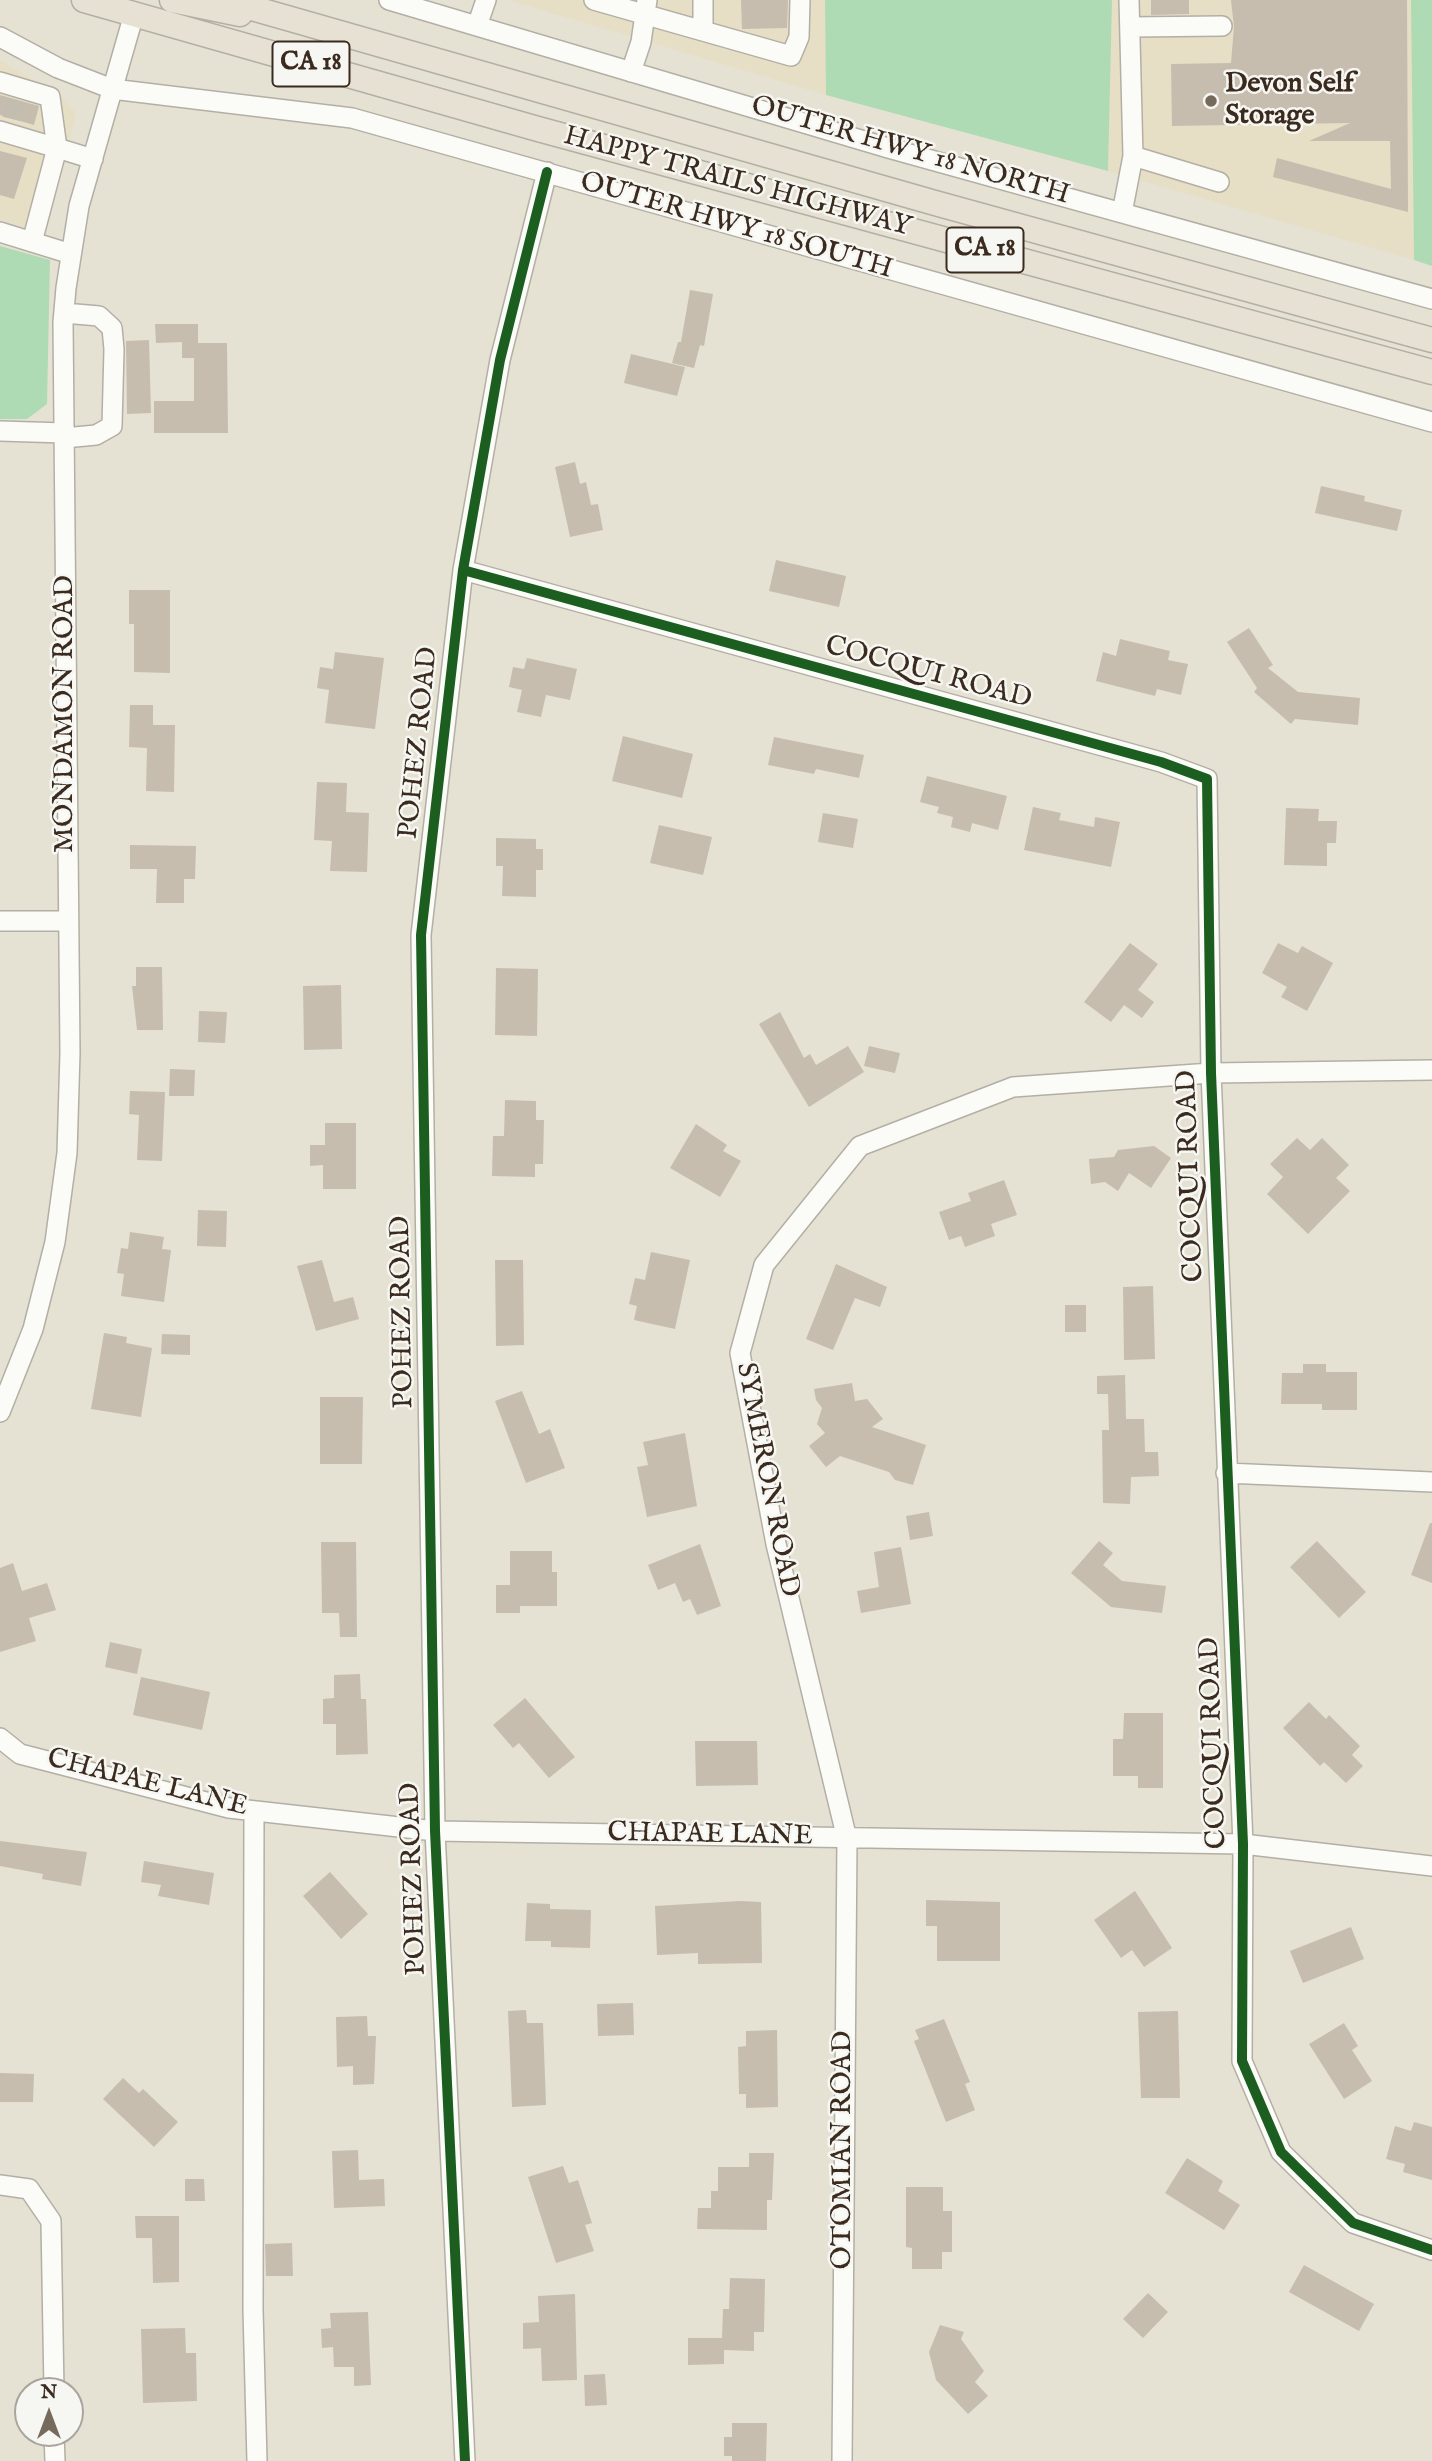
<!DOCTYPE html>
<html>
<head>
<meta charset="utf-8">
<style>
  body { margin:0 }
  #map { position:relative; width:1432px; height:2461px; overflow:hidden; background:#e5e2d3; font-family:"IM FELL English",serif }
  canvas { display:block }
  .north { position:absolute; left:14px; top:2377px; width:70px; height:70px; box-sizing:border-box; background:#f6f6f2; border:2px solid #aba49d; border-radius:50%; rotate:0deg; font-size:19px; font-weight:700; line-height:28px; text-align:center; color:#3b2a1e }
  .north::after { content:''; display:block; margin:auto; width:24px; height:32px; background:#766a5d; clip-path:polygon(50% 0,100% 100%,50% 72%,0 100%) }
</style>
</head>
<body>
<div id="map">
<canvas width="1432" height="2461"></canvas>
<div class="north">N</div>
</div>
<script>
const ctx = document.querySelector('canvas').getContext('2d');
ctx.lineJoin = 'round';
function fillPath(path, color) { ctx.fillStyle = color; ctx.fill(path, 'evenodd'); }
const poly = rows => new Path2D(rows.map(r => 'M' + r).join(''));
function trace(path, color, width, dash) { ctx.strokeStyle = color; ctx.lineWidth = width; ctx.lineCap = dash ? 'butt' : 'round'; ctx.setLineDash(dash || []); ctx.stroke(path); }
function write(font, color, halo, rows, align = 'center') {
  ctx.font = font + ' "IM FELL English",serif'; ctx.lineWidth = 5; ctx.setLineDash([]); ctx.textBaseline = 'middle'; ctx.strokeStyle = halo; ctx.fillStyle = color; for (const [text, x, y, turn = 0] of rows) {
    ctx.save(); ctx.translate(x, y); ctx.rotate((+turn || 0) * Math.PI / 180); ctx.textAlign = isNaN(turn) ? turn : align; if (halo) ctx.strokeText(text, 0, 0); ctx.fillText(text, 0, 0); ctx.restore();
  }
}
fillPath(poly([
  [508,0,825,0,826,95],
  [1112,0,1411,0,1414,260,1108,171],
  [0,60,65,99,76,114,46,233,0,220]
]), '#e6dec5');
fillPath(poly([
  [825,0,1112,0,1108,171,826,95],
  [1411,0,1432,0,1432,266,1414,260],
  [0,246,50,260,47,404,27,419,0,419]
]), '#aedbb3');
fillPath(poly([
  [741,0,788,0,787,28,742,29],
  [1151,0,1189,0,1189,14,1151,15],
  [1231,0,1407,0,1408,212,1273,177,1277,158,1391,189,1390,141,1309,141,1350,123,1172,126,1171,64,1231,63,1234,27],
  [0,95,39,106,34,125,0,115],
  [0,151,27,158,14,199,0,195],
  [690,290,713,294,704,346,700,345,694,368,672,363,678,342,681,342],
  [155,324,198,324,198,343,227,343,228,433,154,433,154,401,194,401,194,358,182,358,182,342,156,343],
  [149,340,151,413,127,414,126,341],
  [631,354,685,367,677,396,624,383],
  [575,462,580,484,586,482,591,505,598,504,603,530,570,537,555,467],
  [1321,486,1365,496,1364,501,1402,510,1397,531,1315,513],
  [776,560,846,576,839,607,769,591],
  [129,590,170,590,170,673,134,672,134,624,129,624],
  [1249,628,1273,665,1268,668,1298,692,1360,698,1358,725,1295,719,1291,724,1254,692,1257,688,1227,642],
  [1120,639,1170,651,1168,660,1188,664,1181,695,1157,689,1155,696,1096,681,1103,652,1116,656],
  [335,652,384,658,375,729,325,723,329,690,317,688,320,667,333,669],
  [527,658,577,669,570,700,546,695,541,717,517,712,522,690,509,687,513,667,524,669],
  [130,705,153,705,153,725,175,725,174,792,146,791,147,748,129,747],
  [623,736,693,754,682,798,612,781],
  [774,737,864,755,859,778,816,769,814,774,768,765],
  [927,776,1007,796,998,830,972,823,970,832,951,827,953,817,937,813,939,807,920,802],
  [317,782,347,783,346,812,369,813,367,872,330,871,332,841,314,840],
  [1033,807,1061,813,1059,820,1094,827,1095,817,1120,822,1111,867,1024,850],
  [1286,808,1319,809,1318,821,1337,821,1336,843,1327,843,1327,866,1284,865],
  [823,813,858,819,853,848,818,842],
  [659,825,712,837,703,875,650,863],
  [496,838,536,839,536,849,543,849,543,870,536,870,536,897,502,896,503,866,496,866],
  [130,845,196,846,195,879,184,879,184,903,156,903,157,869,130,869],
  [1130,943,1158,964,1138,990,1154,1002,1142,1018,1124,1005,1111,1022,1084,1002],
  [1278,943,1298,953,1302,946,1333,963,1307,1011,1281,997,1287,987,1262,973],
  [136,967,162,967,163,1030,137,1030,132,986,136,986],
  [496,968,538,969,537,1036,495,1035],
  [341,985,342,1049,304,1050,303,986],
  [199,1011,227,1012,225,1043,198,1042],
  [780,1012,804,1058,810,1054,816,1065,848,1046,864,1072,809,1107,759,1024],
  [869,1046,900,1053,895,1073,864,1066],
  [170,1069,195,1070,194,1096,169,1096],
  [130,1091,165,1092,162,1161,137,1160,139,1115,129,1114],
  [505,1100,536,1101,536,1120,544,1120,543,1164,535,1164,535,1177,492,1176,493,1136,504,1136],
  [325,1123,356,1123,356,1189,323,1189,323,1165,310,1166,310,1145,325,1145],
  [696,1124,727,1145,723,1151,741,1161,720,1197,670,1168],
  [1297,1138,1310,1150,1322,1138,1349,1165,1336,1178,1350,1191,1308,1234,1267,1194,1283,1177,1270,1164],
  [1154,1146,1171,1158,1151,1188,1129,1173,1118,1191,1105,1182,1091,1184,1089,1159,1114,1157,1118,1150],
  [1004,1180,1017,1215,991,1224,995,1236,965,1247,961,1236,949,1240,939,1212,971,1201,968,1193],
  [198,1210,227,1211,226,1247,197,1246],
  [130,1232,164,1237,162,1249,171,1250,164,1302,121,1296,124,1274,117,1273,121,1248,128,1249],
  [651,1252,690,1260,675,1329,634,1320,637,1306,629,1304,635,1278,645,1280],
  [322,1260,334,1302,353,1297,359,1319,316,1331,297,1266],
  [495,1260,523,1260,524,1345,496,1346],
  [836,1264,887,1287,880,1307,855,1298,833,1350,806,1339],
  [1153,1286,1155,1359,1124,1360,1123,1287],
  [1065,1305,1086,1305,1086,1332,1065,1332],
  [104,1333,127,1337,126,1343,152,1348,141,1417,91,1409],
  [162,1334,190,1335,190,1355,161,1354],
  [1303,1364,1326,1364,1326,1372,1357,1372,1357,1410,1322,1410,1322,1404,1281,1404,1282,1373,1303,1373],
  [1125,1375,1126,1419,1144,1419,1145,1452,1158,1452,1159,1476,1131,1477,1130,1504,1103,1503,1102,1430,1109,1430,1108,1394,1097,1394,1097,1376],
  [852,1383,855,1401,867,1399,883,1419,872,1427,926,1445,913,1485,895,1480,889,1472,840,1456,826,1467,809,1446,825,1433,817,1424,822,1408,816,1400,814,1389],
  [522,1391,539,1434,550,1429,565,1468,526,1483,495,1401],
  [320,1397,363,1397,362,1464,320,1464],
  [685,1433,697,1506,647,1517,637,1467,648,1465,643,1442],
  [929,1512,933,1536,910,1540,906,1516],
  [1430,1523,1432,1523,1432,1583,1411,1575],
  [1099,1541,1113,1553,1103,1565,1122,1581,1166,1586,1162,1613,1111,1607,1071,1573],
  [1317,1541,1366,1592,1339,1618,1290,1567],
  [321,1542,356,1542,357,1637,340,1637,339,1613,322,1613],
  [700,1544,721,1606,697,1615,690,1599,683,1602,675,1583,658,1590,648,1565],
  [901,1547,911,1604,861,1613,857,1591,879,1587,874,1552],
  [510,1551,552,1551,552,1572,557,1572,557,1606,520,1606,520,1613,496,1613,496,1585,510,1585],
  [13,1563,22,1591,47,1583,56,1610,29,1618,36,1641,0,1652,0,1568],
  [110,1642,142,1649,137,1674,105,1667],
  [360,1674,361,1699,366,1699,368,1754,336,1755,336,1724,323,1724,323,1699,334,1698,334,1675],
  [141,1677,210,1692,202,1730,133,1715],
  [525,1698,575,1757,549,1778,519,1743,513,1748,493,1725],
  [1309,1702,1326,1719,1329,1715,1360,1746,1352,1755,1363,1766,1346,1783,1324,1762,1320,1766,1283,1728],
  [1124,1713,1163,1713,1163,1788,1138,1788,1138,1776,1113,1776,1113,1739,1123,1739],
  [695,1741,757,1741,758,1785,696,1786],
  [0,1841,87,1852,81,1886,42,1879,43,1874,0,1866],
  [144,1861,214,1873,209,1905,158,1896,161,1885,141,1882],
  [330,1872,368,1914,341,1939,303,1896],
  [1135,1891,1172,1948,1144,1967,1132,1950,1121,1958,1094,1920],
  [926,1900,1000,1902,1000,1961,937,1961,937,1926,926,1926],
  [740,1901,761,1902,762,1963,698,1964,698,1953,657,1955,655,1906],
  [527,1903,550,1904,550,1909,591,1910,590,1948,551,1947,551,1941,525,1941],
  [1351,1927,1364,1959,1303,1983,1290,1951],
  [633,2003,634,2035,598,2036,597,2004],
  [526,2010,527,2023,543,2023,546,2105,512,2107,508,2011],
  [1178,2011,1180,2098,1141,2098,1138,2012],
  [367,2016,368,2036,376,2036,374,2084,353,2085,353,2066,337,2067,336,2017],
  [944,2019,970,2082,965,2084,975,2110,946,2122,914,2041,919,2039,915,2030],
  [1344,2023,1358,2046,1352,2050,1372,2081,1344,2099,1309,2044],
  [777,2030,778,2107,746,2108,746,2094,739,2094,738,2047,746,2046,746,2031],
  [0,2073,34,2074,33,2102,0,2102],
  [123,2078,139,2093,143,2089,178,2122,154,2147,103,2099],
  [1414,2122,1432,2127,1432,2180,1403,2172,1405,2164,1386,2159,1395,2126,1411,2131],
  [358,2150,359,2180,384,2179,385,2206,334,2208,332,2151],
  [749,2153,774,2153,772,2200,767,2200,767,2230,697,2229,698,2208,711,2208,711,2191,718,2191,718,2167,749,2167],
  [1187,2158,1223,2181,1218,2191,1240,2205,1224,2230,1165,2193],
  [563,2166,569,2183,578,2180,592,2223,585,2225,594,2251,556,2263,528,2177],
  [185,2179,204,2179,205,2201,185,2201],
  [906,2187,943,2187,943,2211,952,2211,952,2252,942,2252,942,2269,912,2269,912,2248,906,2247],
  [135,2216,179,2216,179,2282,153,2283,152,2238,136,2238],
  [292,2243,293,2276,266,2276,265,2244],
  [1304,2265,1374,2304,1359,2331,1289,2292],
  [730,2278,765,2279,764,2332,754,2332,754,2351,724,2350,724,2364,688,2365,688,2338,722,2338,723,2309,729,2309],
  [1148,2293,1168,2312,1143,2338,1123,2319],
  [575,2294,577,2380,542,2381,541,2348,523,2349,523,2323,539,2322,538,2296],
  [368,2312,371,2385,354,2386,354,2367,334,2367,333,2347,322,2348,321,2329,331,2328,330,2313],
  [940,2325,964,2332,961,2339,984,2371,975,2382,988,2396,968,2414,936,2380,929,2352],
  [185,2328,186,2353,196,2353,197,2401,143,2403,141,2329],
  [605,2374,607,2405,585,2406,584,2375],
  [732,2423,767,2423,766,2461,732,2461,732,2456,724,2456,724,2437,732,2437]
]), '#c6bdaf');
trace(poly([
  [12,119,17,98]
]), '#c3bdaf', 19, [19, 10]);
const minor = poly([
  [389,0,888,148,1432,299],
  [594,0,791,56,799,37,800,0],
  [477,26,486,0],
  [1131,27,1222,26],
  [703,31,703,0],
  [0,37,58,68,112,89,352,118,1432,422],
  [631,72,641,42,647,0],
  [0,82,50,97,57,148,93,159],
  [0,131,57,148,32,242],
  [1133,156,1219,182],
  [1122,213,1133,156,1129,0],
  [0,232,71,254],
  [64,313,99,316,112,328,114,349,112,426,96,435,64,438],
  [0,431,64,433],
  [463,570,1161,762,1207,779,1211,1073,1243,1844,1242,2061,1281,2152,1353,2223,1432,2250],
  [0,921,68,921],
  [0,1412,33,1329,55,1242,67,1153,70,1053,63,322,66,288,79,206,134,14],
  [1226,1473,1432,1482],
  [0,1738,20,1754,229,1808,435,1831,1243,1844,1432,1866],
  [254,1811,253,2310,257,2461],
  [0,2185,29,2189,51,2221,54,2391],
  [54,2433,55,2461],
  [465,2461,435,1831,421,935,463,570,500,360,547,172],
  [842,2461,847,1839,776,1544,740,1353,764,1265,860,1146,1013,1087,1211,1073,1432,1070]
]);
const major = poly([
  [84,0,538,129,1432,372],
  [172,0,240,14],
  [224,0,935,203,1432,340]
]);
trace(minor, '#b3afa4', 22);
trace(major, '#b3afa4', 27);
trace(minor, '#fbfbf8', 19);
trace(major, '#e7e1d4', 24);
trace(poly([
  [463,570,1161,762,1207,779,1211,1073,1243,1844,1242,2061,1281,2152,1353,2223,1432,2250],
  [465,2461,435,1831,421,935,463,570,500,360,547,172]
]), '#1b5e20', 10);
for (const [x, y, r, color] of [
  [1211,101,7,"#766a5d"]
]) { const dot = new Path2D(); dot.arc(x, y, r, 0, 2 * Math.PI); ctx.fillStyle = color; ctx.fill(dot); trace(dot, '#f6f6f2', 2.5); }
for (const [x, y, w] of [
  [311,64,77],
  [985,250,77]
]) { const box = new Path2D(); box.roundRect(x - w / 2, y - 22.5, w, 45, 5); ctx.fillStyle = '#f6f6f2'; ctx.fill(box); trace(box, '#3b2a1e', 2); }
write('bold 26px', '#3b2a1e', null, [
  ["CA 18",311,64],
  ["CA 18",985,250]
]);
write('bold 28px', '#3b2a1e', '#f6f6f2', [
  ["Devon Self",1225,85],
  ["Storage",1225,117]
], 'left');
write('28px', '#3b2a1e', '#f6f6f2', [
  ["OUTER HWY 18 NORTH",910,152,16],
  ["HAPPY TRAILS HIGHWAY",737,183,15],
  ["OUTER HWY 18 SOUTH",736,227,16],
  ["COCQUI ROAD",928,674,15],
  ["MONDAMON ROAD",66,714,-90],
  ["POHEZ ROAD",420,743,-84],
  ["COCQUI ROAD",1192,1176,-92],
  ["POHEZ ROAD",404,1312,-91],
  ["SYMERON ROAD",766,1480,79],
  ["COCQUI ROAD",1215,1743,-92],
  ["CHAPAE LANE",147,1784,14],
  ["CHAPAE LANE",710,1836,1],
  ["POHEZ ROAD",415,1879,-92],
  ["OTOMIAN ROAD",844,2150,-90]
]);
</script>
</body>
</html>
